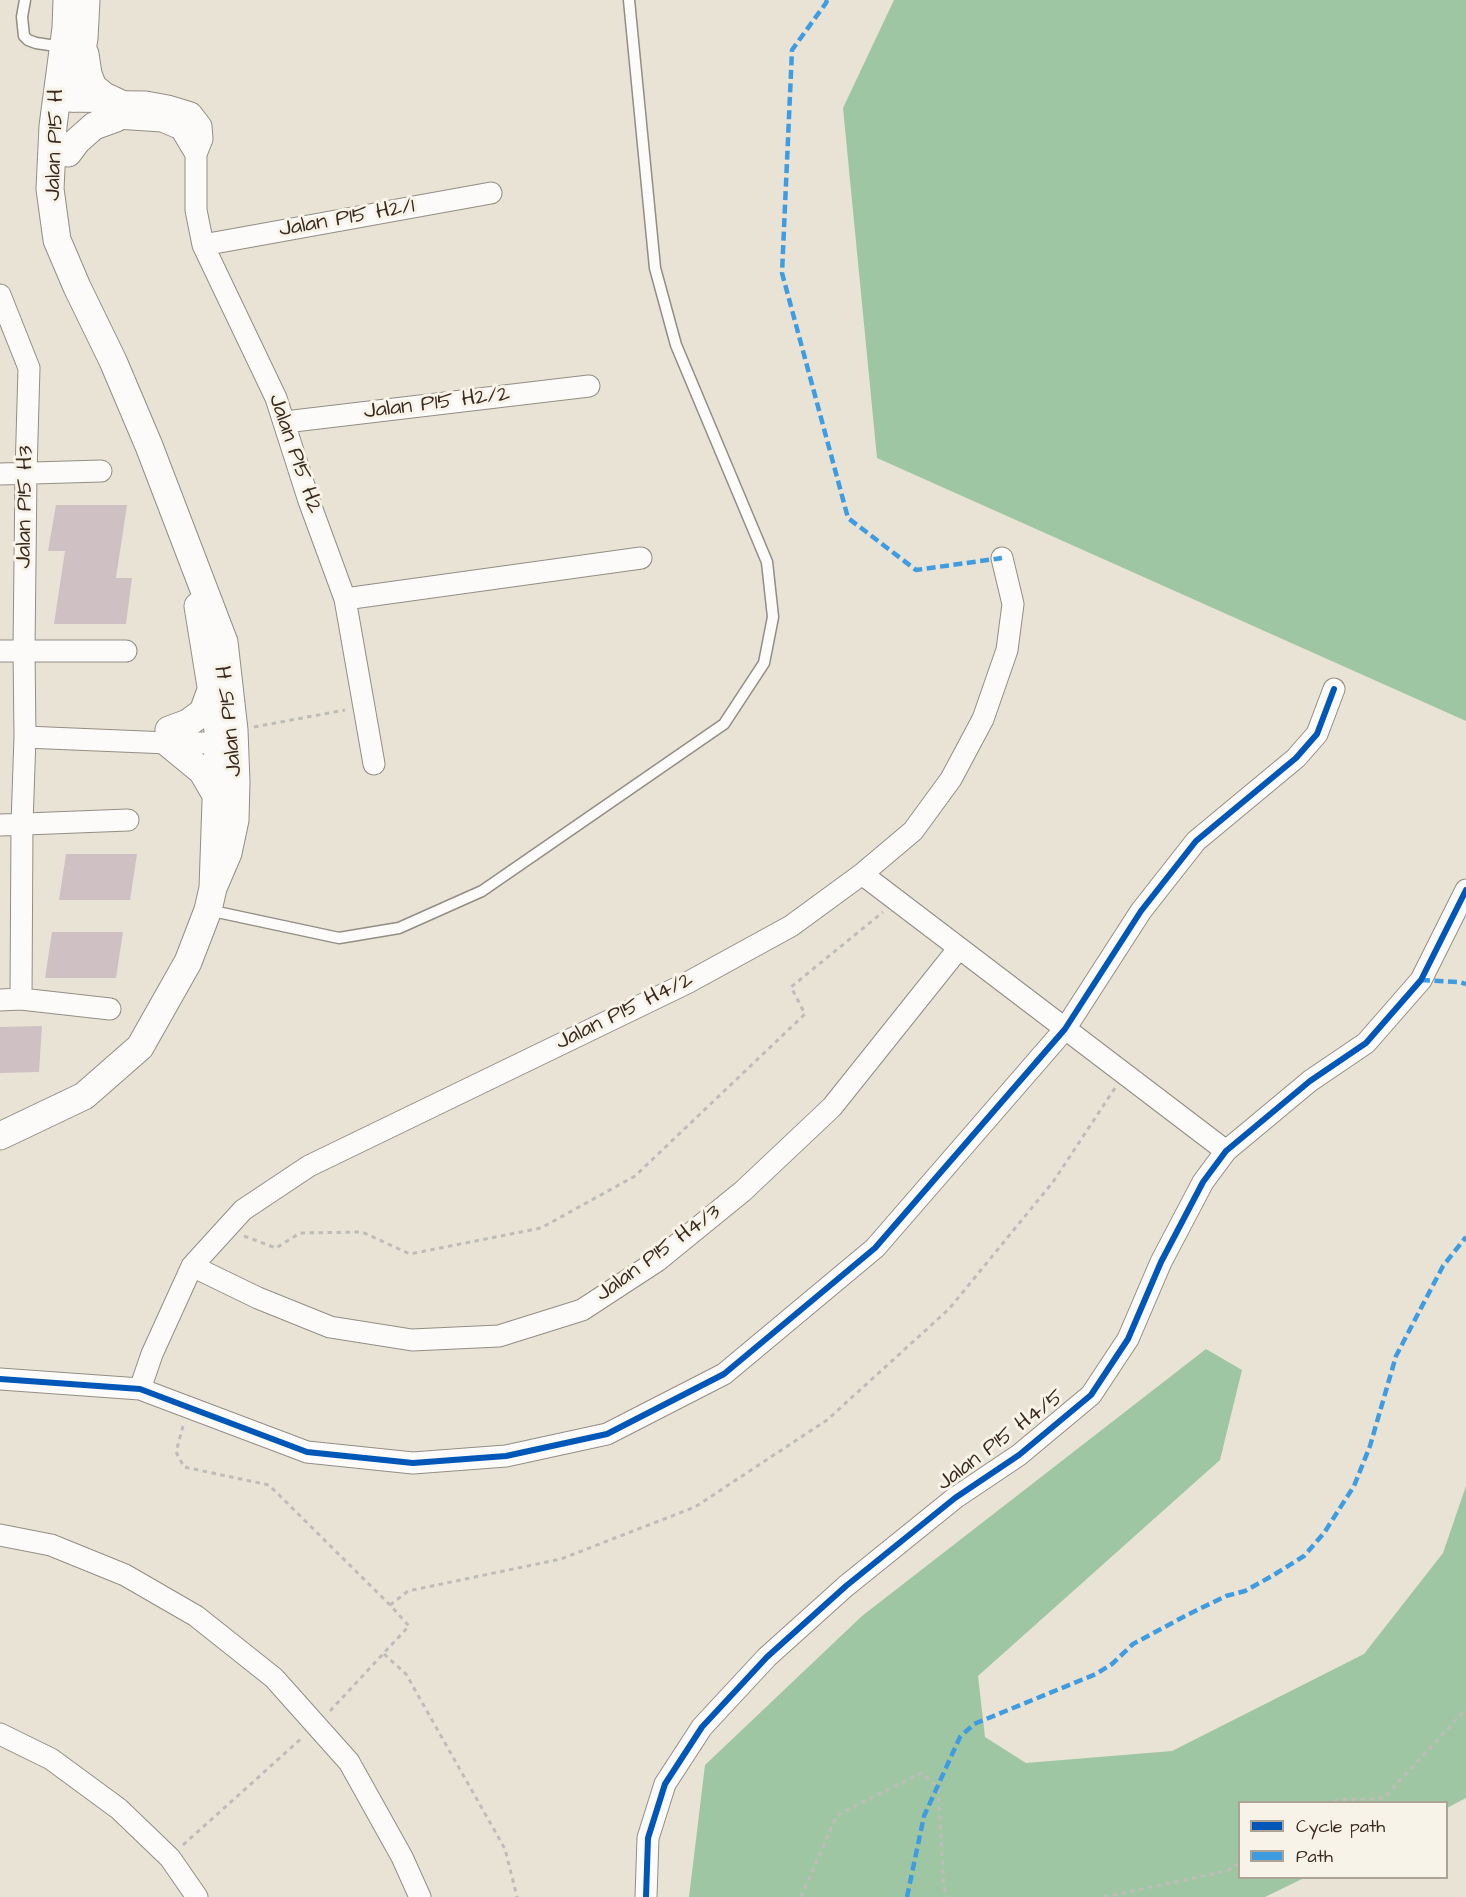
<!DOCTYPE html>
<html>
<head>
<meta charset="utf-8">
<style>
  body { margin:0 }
  #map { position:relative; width:1466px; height:1897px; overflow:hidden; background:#e9e3d6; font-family:"Architects Daughter",sans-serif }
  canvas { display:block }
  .legend { position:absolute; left:1238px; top:1801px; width:210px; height:78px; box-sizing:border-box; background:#f7f3e8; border:2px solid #aca397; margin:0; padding:8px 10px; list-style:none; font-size:18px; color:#3b2a1e }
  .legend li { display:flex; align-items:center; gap:12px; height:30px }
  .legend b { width:30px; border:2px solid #aca397 }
</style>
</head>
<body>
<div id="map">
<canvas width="1466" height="1897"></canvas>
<ul class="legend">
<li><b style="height:8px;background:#0057b8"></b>Cycle path</li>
<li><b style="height:8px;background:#3f9ce0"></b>Path</li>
</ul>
</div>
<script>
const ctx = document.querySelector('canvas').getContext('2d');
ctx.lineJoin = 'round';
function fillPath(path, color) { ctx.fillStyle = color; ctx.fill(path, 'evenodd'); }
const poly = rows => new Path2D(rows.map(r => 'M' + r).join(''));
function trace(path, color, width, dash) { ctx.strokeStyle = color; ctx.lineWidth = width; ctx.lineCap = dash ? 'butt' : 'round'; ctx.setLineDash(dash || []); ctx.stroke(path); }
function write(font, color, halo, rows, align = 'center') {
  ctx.font = font + ' "Architects Daughter",sans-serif'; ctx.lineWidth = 6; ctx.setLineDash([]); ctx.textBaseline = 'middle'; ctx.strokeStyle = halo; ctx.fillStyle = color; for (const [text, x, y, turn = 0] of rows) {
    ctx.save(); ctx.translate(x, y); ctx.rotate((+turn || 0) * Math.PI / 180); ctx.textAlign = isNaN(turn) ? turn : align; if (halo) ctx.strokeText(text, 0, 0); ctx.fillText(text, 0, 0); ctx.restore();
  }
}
fillPath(poly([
  [894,0,1466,0,1466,721,877,458,843,108],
  [1206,1349,1242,1370,1220,1460,978,1676,985,1737,1026,1763,1172,1751,1364,1654,1443,1553,1466,1486,1466,1798,1447,1808,1446,1802,1240,1802,1240,1878,1304,1878,1265,1897,689,1897,705,1765,862,1616]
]), '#9fc6a2');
fillPath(poly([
  [56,505,127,505,116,578,132,578,126,624,54,624,65,551,48,551],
  [66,854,137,854,130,900,59,900],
  [52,932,123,932,116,978,45,978],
  [42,1026,39,1072,0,1073,0,1027]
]), '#cfc0c4');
const service = poly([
  [25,0,22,17,24,36,28,40,36,43,63,47],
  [208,910,339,938,399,928,482,891,724,724,764,663,773,617,767,562,676,345,655,268,629,0]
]);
const minor = poly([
  [58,101,146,102,168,106,191,113,201,126,202,139,196,154,196,210,203,245,276,398,309,501,345,599,374,764],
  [101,117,162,121,181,129,196,154],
  [203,245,491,193],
  [0,295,29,368,26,473,24,650,25,737,22,824,21,999],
  [285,422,589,386],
  [0,474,101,471],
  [345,599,641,558],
  [0,651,126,651],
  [25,737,168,743,231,743],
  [0,825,128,820],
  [862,874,1226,1151],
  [0,1000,21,999,110,1009],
  [192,1266,258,1298,330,1327,412,1340,499,1336,582,1310,657,1261,743,1191,832,1107,959,948],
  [0,1379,140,1389,307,1452,413,1463,506,1456,607,1434,724,1374,875,1248,1065,1029,1141,911,1196,841,1296,758,1317,734,1334,689],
  [140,1389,152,1354,192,1266,243,1210,309,1166,687,983,791,926,862,874,913,831,951,779,983,719,1007,650,1013,604,1002,558],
  [0,1535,51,1545,125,1575,196,1616,274,1678,349,1762,402,1857,420,1897],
  [0,1734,51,1759,119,1809,170,1858,197,1897],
  [646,1897,648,1838,665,1784,702,1727,767,1657,846,1586,955,1498,1019,1455,1091,1395,1128,1339,1161,1262,1203,1182,1226,1151,1310,1081,1366,1043,1421,980,1466,890]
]);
const tertiary = poly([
  [67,0,66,28,53,126,50,189,57,240,77,287,113,361,149,446,224,642,234,730,236,782,235,820,228,853,213,888],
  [85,54,88,74,93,87,104,96,117,102],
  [74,98,84,38,86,0],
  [68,153,77,141,94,126,116,118],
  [169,730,188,723,203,712,211,690],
  [168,743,202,771,216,795],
  [0,1136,84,1096,140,1047,188,962,208,910,213,888,218,744,218,730,198,606]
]);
trace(service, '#938d85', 13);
trace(minor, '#938d85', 23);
trace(tertiary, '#938d85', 29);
trace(poly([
  [254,727,345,710],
  [244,1236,276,1248,300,1233,362,1232,410,1254,541,1228,635,1176,805,1014,791,987,883,912],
  [183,1426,176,1452,184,1467,269,1485,390,1605,409,1626,329,1712],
  [390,1605,408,1591,561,1559,695,1507,827,1420,949,1309,1053,1182,1115,1088],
  [384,1654,406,1674,505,1849,517,1897],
  [1334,1802,1338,1800,1384,1798,1466,1709],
  [183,1845,303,1737],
  [801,1897,837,1815,921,1773,938,1787,944,1888,948,1897],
  [1104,1897,1227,1871,1240,1863]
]), '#bebcb8', 3, [4.5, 4.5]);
trace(service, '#fcfbf9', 10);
trace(minor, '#fcfbf9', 21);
trace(tertiary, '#fcfbf9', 27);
trace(poly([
  [827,0,826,3,792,50,782,273,848,518,916,570,1002,558],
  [1421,980,1459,982,1466,984],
  [907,1897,924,1816,960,1737,974,1724,1096,1674,1112,1664,1133,1644,1187,1615,1226,1596,1245,1591,1272,1576,1304,1556,1324,1533,1354,1486,1370,1446,1396,1356,1443,1266,1466,1237]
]), '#3f9ce0', 4.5, [9, 4.5]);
trace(poly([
  [0,1379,140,1389,307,1452,413,1463,506,1456,607,1434,724,1374,875,1248,1065,1029,1141,911,1196,841,1296,758,1317,734,1334,689],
  [646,1897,648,1838,665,1784,702,1727,767,1657,846,1586,955,1498,1019,1455,1091,1395,1128,1339,1161,1262,1203,1182,1226,1151,1310,1081,1366,1043,1421,980,1466,890]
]), '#0057b8', 6);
write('22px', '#3b2a1e', '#f7f3e8', [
  ["Jalan P15 H",56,145,-88],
  ["Jalan P15 H2/1",347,219,-10],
  ["Jalan P15 H2/2",437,404,-7],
  ["Jalan P15 H2",294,454,71],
  ["Jalan P15 H3",26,507,-89],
  ["Jalan P15 H",231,721,-95],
  ["Jalan P15 H4/2",625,1012,-26],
  ["Jalan P15 H4/3",659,1254,-36],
  ["Jalan P15 H4/5",1001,1441,-37]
]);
</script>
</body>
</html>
